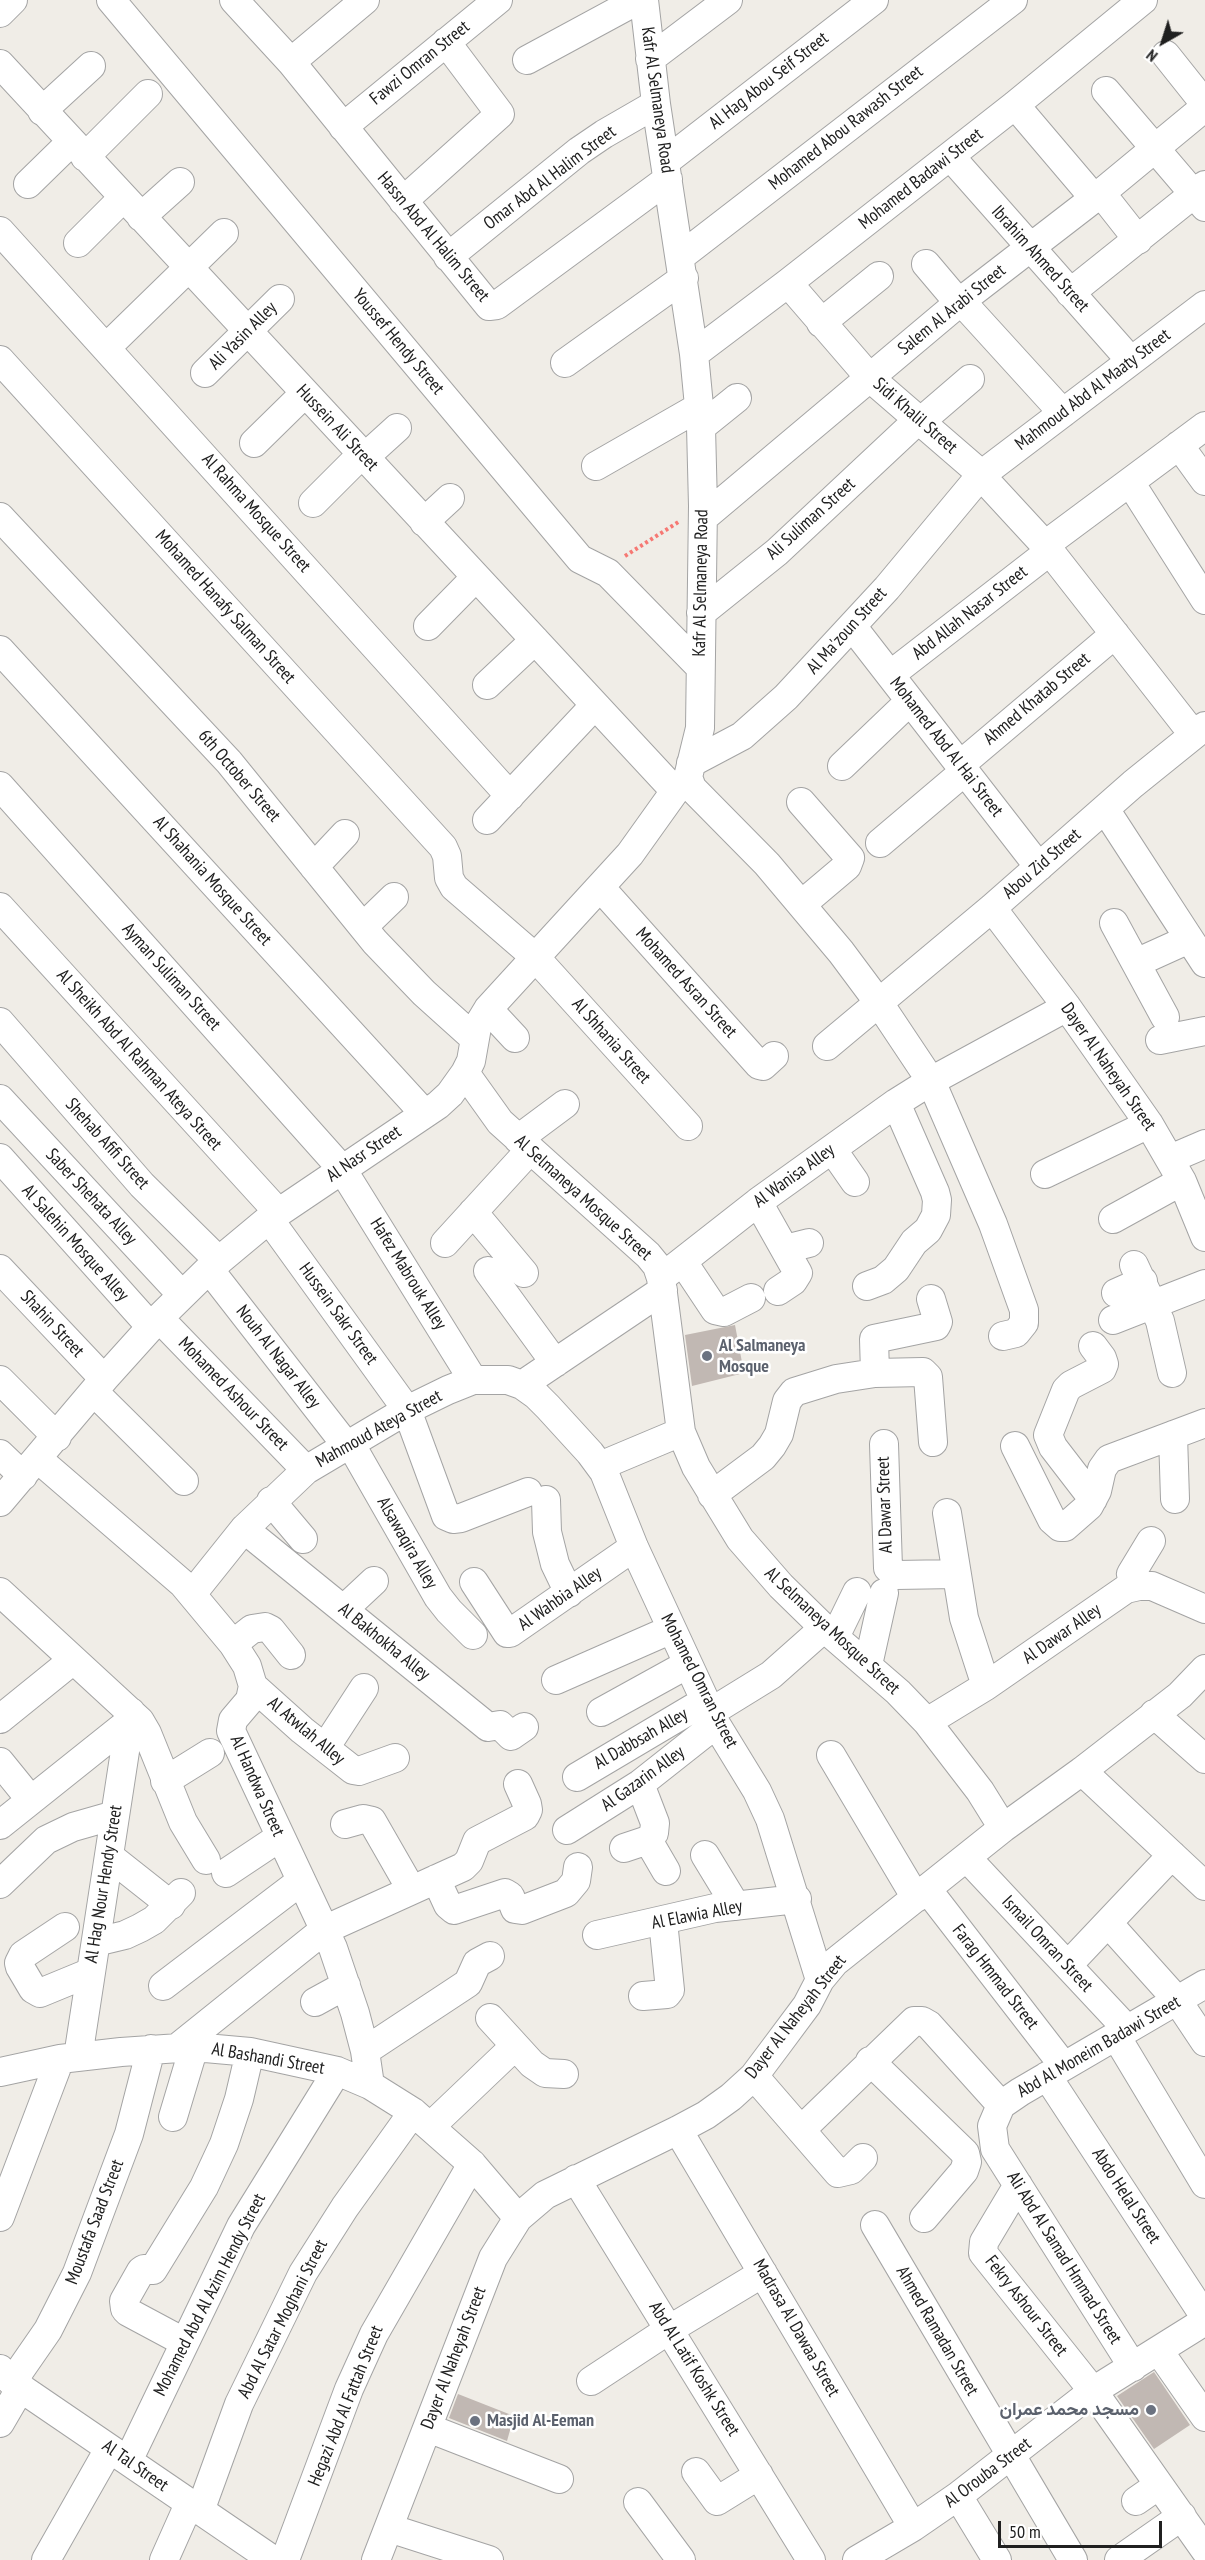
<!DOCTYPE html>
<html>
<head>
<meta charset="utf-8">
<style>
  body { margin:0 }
  #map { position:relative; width:1205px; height:2560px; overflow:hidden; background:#f0ede7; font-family:"PT Sans Narrow",sans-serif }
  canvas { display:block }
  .north { position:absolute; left:1133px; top:12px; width:60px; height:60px; -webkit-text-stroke:4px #fff; paint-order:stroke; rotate:219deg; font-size:16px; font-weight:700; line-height:24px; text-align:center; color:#202020 }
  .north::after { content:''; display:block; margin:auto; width:21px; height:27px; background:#202020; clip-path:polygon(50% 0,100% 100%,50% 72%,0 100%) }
  .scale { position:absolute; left:998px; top:2521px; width:164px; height:27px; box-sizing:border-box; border:3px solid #202020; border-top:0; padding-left:8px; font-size:18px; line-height:21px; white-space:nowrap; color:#202020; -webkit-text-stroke:4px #fff; paint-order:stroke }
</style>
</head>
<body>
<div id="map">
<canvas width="1205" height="2560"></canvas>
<div class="north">N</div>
<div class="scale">50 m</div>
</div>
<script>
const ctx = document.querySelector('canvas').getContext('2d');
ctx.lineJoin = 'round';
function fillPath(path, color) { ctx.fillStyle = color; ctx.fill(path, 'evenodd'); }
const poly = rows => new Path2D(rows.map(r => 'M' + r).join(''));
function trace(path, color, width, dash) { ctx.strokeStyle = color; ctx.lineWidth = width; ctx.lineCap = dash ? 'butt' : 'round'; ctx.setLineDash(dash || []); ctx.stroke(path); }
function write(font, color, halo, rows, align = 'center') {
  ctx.font = font + ' "PT Sans Narrow",Vazirmatn,sans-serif'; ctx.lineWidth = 5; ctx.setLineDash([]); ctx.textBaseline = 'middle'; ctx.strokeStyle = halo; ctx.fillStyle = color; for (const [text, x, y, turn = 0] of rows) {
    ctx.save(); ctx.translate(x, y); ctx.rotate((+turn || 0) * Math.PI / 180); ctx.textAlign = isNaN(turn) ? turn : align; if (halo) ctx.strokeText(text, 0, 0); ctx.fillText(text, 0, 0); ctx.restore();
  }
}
fillPath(poly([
  [735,1325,744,1373,692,1386,685,1335],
  [1154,2372,1190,2425,1154,2449,1117,2396],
  [458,2394,514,2416,507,2441,449,2418]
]), '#c1b8b3');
const minor = poly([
  [111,0,580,559,608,573,700,667],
  [234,0,291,62,489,306,497,305,668,179],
  [644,0,656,104,694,354,701,427,703,506,700,728,688,777,692,788,767,864,841,952,879,1003,931,1081,993,1224,1024,1310,1024,1323,1016,1333,1003,1336],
  [0,13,13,0],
  [1166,55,1205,104],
  [650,59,728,0],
  [527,60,638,0],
  [291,62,365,0],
  [0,64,675,791],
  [1106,91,1205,207],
  [1015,105,1094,198],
  [42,111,91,66],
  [343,127,498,0],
  [950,156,1131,361],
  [85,157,148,94],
  [665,162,874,0],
  [28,184,71,142],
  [1101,193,1138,240],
  [403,201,500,114,446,42],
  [141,217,180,182],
  [0,231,510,796],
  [78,243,123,198],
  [448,257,579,151,604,134,656,104],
  [680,257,1013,0],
  [926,264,959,303],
  [788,283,870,378,973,467,1045,545,1193,734],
  [1070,293,1205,185],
  [961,301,1063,413],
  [821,323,879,276],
  [106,348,224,233],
  [694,354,788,283,1015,105,1143,0],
  [0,360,443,847,447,856,449,878,454,887,535,957,688,1126],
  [565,363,684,278],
  [205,373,280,299],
  [920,422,970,379],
  [701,427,737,398],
  [254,443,305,393],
  [1179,445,1205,481],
  [365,457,397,428],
  [596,466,699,407],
  [1130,482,1205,600],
  [313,503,362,454],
  [0,517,229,762,375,942,424,993,474,1038],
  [703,518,961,301,1101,193,1205,107],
  [424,522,450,498],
  [1045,545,1205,426],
  [701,613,777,552,918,420],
  [428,626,476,577],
  [852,626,1039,867],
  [0,650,424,1113],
  [890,675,1050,551],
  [487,685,535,640],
  [691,763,742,736,786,697,887,588,981,475,1205,305],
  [960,765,1115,634],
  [842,766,910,701],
  [0,786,342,1169,473,1380],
  [801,802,850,858,847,866,802,904],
  [1105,809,1205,963],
  [487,820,595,705],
  [880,843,965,771],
  [314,867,345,834],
  [600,887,759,1065,763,1066,774,1056],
  [0,907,278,1212],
  [992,908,1067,1007,1149,1124,1182,1181,1205,1237],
  [1114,923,1165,1017],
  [363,927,394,897],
  [1136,963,1189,939],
  [488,1009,515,1038],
  [0,1022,142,1185,219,1261],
  [1160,1040,1205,1031],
  [827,1046,992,908,1133,784,1205,726],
  [465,1073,500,1122,648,1255,657,1266,661,1278,681,1432,696,1467,740,1539,781,1586,824,1628,898,1692,927,1722,980,1791,1003,1828],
  [0,1099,182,1295],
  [518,1139,565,1104],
  [832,1149,855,1182],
  [0,1158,151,1327],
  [1170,1159,1205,1144],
  [1045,1174,1149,1124],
  [758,1202,798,1273,793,1281,778,1291],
  [473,1212,524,1273],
  [269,1219,407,1410,446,1516,453,1519,461,1518,528,1492],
  [1113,1219,1182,1181],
  [445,1243,529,1151],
  [785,1249,809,1243],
  [683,1262,715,1310,724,1312,751,1298],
  [1134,1265,1160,1321,1172,1373],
  [0,1269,104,1379],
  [209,1269,346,1445],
  [488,1271,555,1363],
  [661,1278,758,1202,896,1103,931,1081,1067,1007],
  [867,1286,883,1280,896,1269,914,1242,928,1230,936,1215,937,1200,935,1192,896,1103],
  [1116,1293,1143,1281],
  [159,1318,306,1470],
  [1113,1320,1205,1284],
  [875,1373,874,1339,936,1326,938,1322,931,1299],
  [0,1380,57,1437],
  [522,1385,663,1290],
  [94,1392,184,1481],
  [1173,1435,1175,1499],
  [350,1443,438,1597,449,1611,473,1635],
  [884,1444,888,1568,896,1575,956,1574],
  [1015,1446,1052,1520,1060,1527,1065,1527,1089,1506,1097,1491,1102,1469,1109,1459,1205,1423],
  [0,1454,23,1476],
  [38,1459,183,1584,233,1644,247,1666,253,1686,250,1700,233,1720,231,1731,333,1948,355,2013,365,2051,370,2085],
  [600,1466,681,1432],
  [712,1495,763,1457,772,1446,779,1434,787,1401,794,1392,836,1379,875,1373,923,1372,928,1377,933,1442],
  [1093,1499,1053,1447,1048,1435,1066,1390,1071,1385,1102,1369,1104,1364,1102,1358,1093,1346],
  [546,1500,547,1532,555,1564,569,1593],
  [271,1501,303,1539],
  [0,1502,104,1379,159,1318,209,1269,269,1219,438,1105,450,1094,465,1073,471,1061,477,1027,488,1009,630,854,675,791,688,777],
  [947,1513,964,1618,986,1686],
  [244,1529,488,1727,500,1725,511,1736,524,1727],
  [474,1582,507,1633,510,1633,634,1547],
  [1139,1586,1131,1574,1151,1541],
  [0,1592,140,1721,147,1733,183,1822,206,1860],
  [192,1594,244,1529,306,1470,407,1410,448,1390,473,1380,508,1380,522,1385,536,1395,548,1407,590,1453,604,1472,634,1547,716,1724,757,1791,770,1819,820,1980],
  [344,1609,374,1581],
  [835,1637,857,1592],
  [233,1644,252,1629,265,1627,271,1630,291,1655],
  [868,1665,884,1593],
  [556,1680,672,1629],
  [253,1686,302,1730,353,1770,359,1771,395,1758],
  [601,1712,688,1664],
  [711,1712,771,1675,824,1628],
  [1154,1714,1205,1759],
  [0,1719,73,1660],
  [927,1722,986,1686,1126,1589,1139,1586,1152,1586,1205,1609],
  [325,1748,364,1688],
  [831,1755,916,1898],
  [0,1762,30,1799],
  [1082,1771,1205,1886],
  [577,1777,705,1701],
  [165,1781,210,1753],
  [345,1824,363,1819,372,1821,411,1889],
  [0,1825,129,1722],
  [567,1830,640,1784,716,1724],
  [648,1840,666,1871],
  [624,1848,648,1840,654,1833,655,1823,640,1784],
  [705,1855,736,1906],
  [109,1856,171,1905],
  [967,1858,1127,2029],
  [226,1873,280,1837],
  [436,1879,448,1905,454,1910,505,1893,510,1896,515,1909,522,1910,566,1893,576,1881,578,1867],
  [0,1884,46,1840,73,1827,115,1815],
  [927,1889,1063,2065],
  [1108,1923,1177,2000,1205,2042],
  [65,1927,23,1955,19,1963,20,1967,33,1989,40,1993,91,1972],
  [597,1935,715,1908,797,1899],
  [96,1942,125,1935,140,1928,154,1920,181,1893],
  [1068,1965,1172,1855],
  [163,1986,301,1881],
  [643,1996,667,1994,670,1990,663,1921],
  [315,2002,346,1985],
  [490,2018,532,2064,545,2073,564,2074],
  [1116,2036,1205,2184],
  [177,2048,324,1930,463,1867,469,1861,477,1841,525,1816,528,1810,527,1804,518,1784],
  [365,2051,468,1983,477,1963,490,1956],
  [78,2057,131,1712],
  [870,2061,965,2153,967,2162,964,2171,924,2218],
  [0,2072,60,2059,121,2052,194,2047,250,2052,337,2071,370,2085,413,2112,472,2164,518,2218],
  [754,2076,838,2173,851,2170,863,2158],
  [1047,2076,1205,2317],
  [173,2117,194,2047],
  [430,2127,515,2046],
  [678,2130,913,2527],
  [801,2130,914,2021,922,2021,929,2025,1001,2105],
  [576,2179,811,2560],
  [1018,2185,984,2242,983,2253,1093,2391,1205,2550],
  [0,2217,60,2059],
  [875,2225,1073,2560],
  [184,2342,128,2312,125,2309,124,2301,141,2271,144,2269,153,2270,204,2187,224,2144,239,2099,250,2052],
  [1159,2351,1205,2417],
  [1133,2367,995,2149,992,2126,1001,2105,1020,2092,1205,1984],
  [0,2369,12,2382,273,2560],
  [591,2381,670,2329,763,2273],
  [12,2382,48,2330,77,2273,129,2134,151,2049],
  [0,2423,21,2387],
  [428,2428,559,2479],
  [128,2461,241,2226,337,2071],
  [696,2472,717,2501,759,2475],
  [958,2496,997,2560],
  [1136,2501,1159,2485],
  [638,2502,681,2560],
  [200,2511,239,2404,303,2273,345,2207,413,2112],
  [389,2528,489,2560],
  [46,2560,109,2449],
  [164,2560,189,2504],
  [285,2560,349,2389,374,2334,472,2164],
  [376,2560,493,2258,518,2218,545,2195,678,2130,706,2115,731,2097,754,2076,778,2044,807,2005,820,1980,835,1962,1003,1828,1082,1771,1180,1695,1205,1669],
  [857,2560,913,2527,958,2496,1093,2391,1205,2321],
  [1119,2560,1182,2516]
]);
trace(minor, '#a4a4a4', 30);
trace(poly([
  [625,556,680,521]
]), '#f67873', 4, [3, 3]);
trace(minor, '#fff', 28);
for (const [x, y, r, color] of [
  [707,1356,6,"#6b7280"],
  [1151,2410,6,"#6b7280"],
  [475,2421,6,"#6b7280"]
]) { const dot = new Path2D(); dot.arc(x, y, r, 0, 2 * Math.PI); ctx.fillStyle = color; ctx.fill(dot); trace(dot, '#fff', 2); }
write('18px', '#202020', '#fff', [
  ["Fawzi Omran Street",420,63,-39],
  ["Al Hag Abou Seif Street",769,81,-38],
  ["Kafr Al Selmaneya Road",657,100,82],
  ["Mohamed Abou Rawash Street",846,128,-38],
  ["Omar Abd Al Halim Street",550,178,-37],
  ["Mohamed Badawi Street",921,179,-38],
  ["Hassn Abd Al Halim Street",433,237,50],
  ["Ibrahim Ahmed Street",1040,259,48],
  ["Salem Al Arabi Street",952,310,-39],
  ["Ali Yasin Alley",243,336,-45],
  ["Youssef Hendy Street",398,342,50],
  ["Mahmoud Abd Al Maaty Street",1093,390,-37],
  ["Sidi Khalil Street",915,416,41],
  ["Hussein Ali Street",337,428,47],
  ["Al Rahma Mosque Street",256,513,48],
  ["Ali Suliman Street",811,519,-42],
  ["Kafr Al Selmaneya Road",701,583,-89],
  ["Mohamed Hanafy Salman Street",225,607,48],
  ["Abd Allah Nasar Street",970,613,-38],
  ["Al Ma'zoun Street",847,631,-48],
  ["Ahmed Khatab Street",1037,699,-40],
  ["Mohamed Abd Al Hai Street",946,747,52],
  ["6th October Street",239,776,49],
  ["Abou Zid Street",1042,864,-41],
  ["Al Shahania Mosque Street",212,881,48],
  ["Ayman Suliman Street",171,977,48],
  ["Mohamed Asran Street",686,983,48],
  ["Al Shhania Street",611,1041,48],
  ["Al Sheikh Abd Al Rahman Ateya Street",139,1060,48],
  ["Dayer Al Naheyah Street",1108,1067,55],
  ["Shehab Afifi Street",107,1144,48],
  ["Al Nasr Street",364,1154,-34],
  ["Al Wanisa Alley",794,1176,-36],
  ["Saber Shehata Alley",91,1197,47],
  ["Al Selmaneya Mosque Street",583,1198,42],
  ["Al Salehin Mosque Alley",75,1243,48],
  ["Hafez Mabrouk Alley",408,1274,58],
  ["Hussein Sakr Street",338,1314,54],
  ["Shahin Street",52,1324,47],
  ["Nouh Al Nagar Alley",278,1357,52],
  ["Mohamed Ashour Street",233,1394,46],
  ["Mahmoud Ateya Street",379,1429,-29],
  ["Al Dawar Street",885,1505,-92],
  ["Alsawaqira Alley",407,1543,60],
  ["Al Wahbia Alley",560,1599,-35],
  ["Al Selmaneya Mosque Street",832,1631,43],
  ["Al Dawar Alley",1062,1634,-35],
  ["Al Bakhokha Alley",384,1642,39],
  ["Mohamed Omran Street",699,1681,63],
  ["Al Atwlah Alley",306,1731,40],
  ["Al Dabbsah Alley",641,1739,-30],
  ["Al Gazarin Alley",643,1779,-36],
  ["Al Handwa Street",257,1786,66],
  ["Al Hag Nour Hendy Street",104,1884,-81],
  ["Al Elawia Alley",697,1915,-11],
  ["Ismail Omran Street",1047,1944,47],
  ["Farag Hmmad Street",995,1977,52],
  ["Dayer Al Naheyah Street",796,2017,-52],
  ["Abd Al Moneim Badawi Street",1099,2047,-30],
  ["Al Bashandi Street",268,2059,10],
  ["Abdo Helal Street",1126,2196,57],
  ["Moustafa Saad Street",95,2222,-69],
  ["Ali Abd Al Samad Hmmad Street",1064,2258,58],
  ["Mohamed Abd Al Azim Hendy Street",210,2295,-63],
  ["Fekry Ashour Street",1026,2306,52],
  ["Abd Al Satar Moghani Street",283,2319,-63],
  ["Madrasa Al Dawaa Street",796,2328,60],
  ["Ahmed Ramadan Street",937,2331,60],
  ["Dayer Al Naheyah Street",454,2358,-69],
  ["Abd Al Latif Koshk Street",694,2369,58],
  ["Hegazi Abd Al Fattah Street",346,2406,-68],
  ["Al Tal Street",135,2466,35],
  ["Al Orouba Street",988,2473,-37]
]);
write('bold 18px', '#5b616d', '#fff', [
  ["Al Salmaneya",719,1346],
  ["Mosque",719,1367],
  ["مسجد محمد عمران",1139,2410,"right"],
  ["Masjid Al-Eeman",487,2421]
], 'left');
</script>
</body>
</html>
